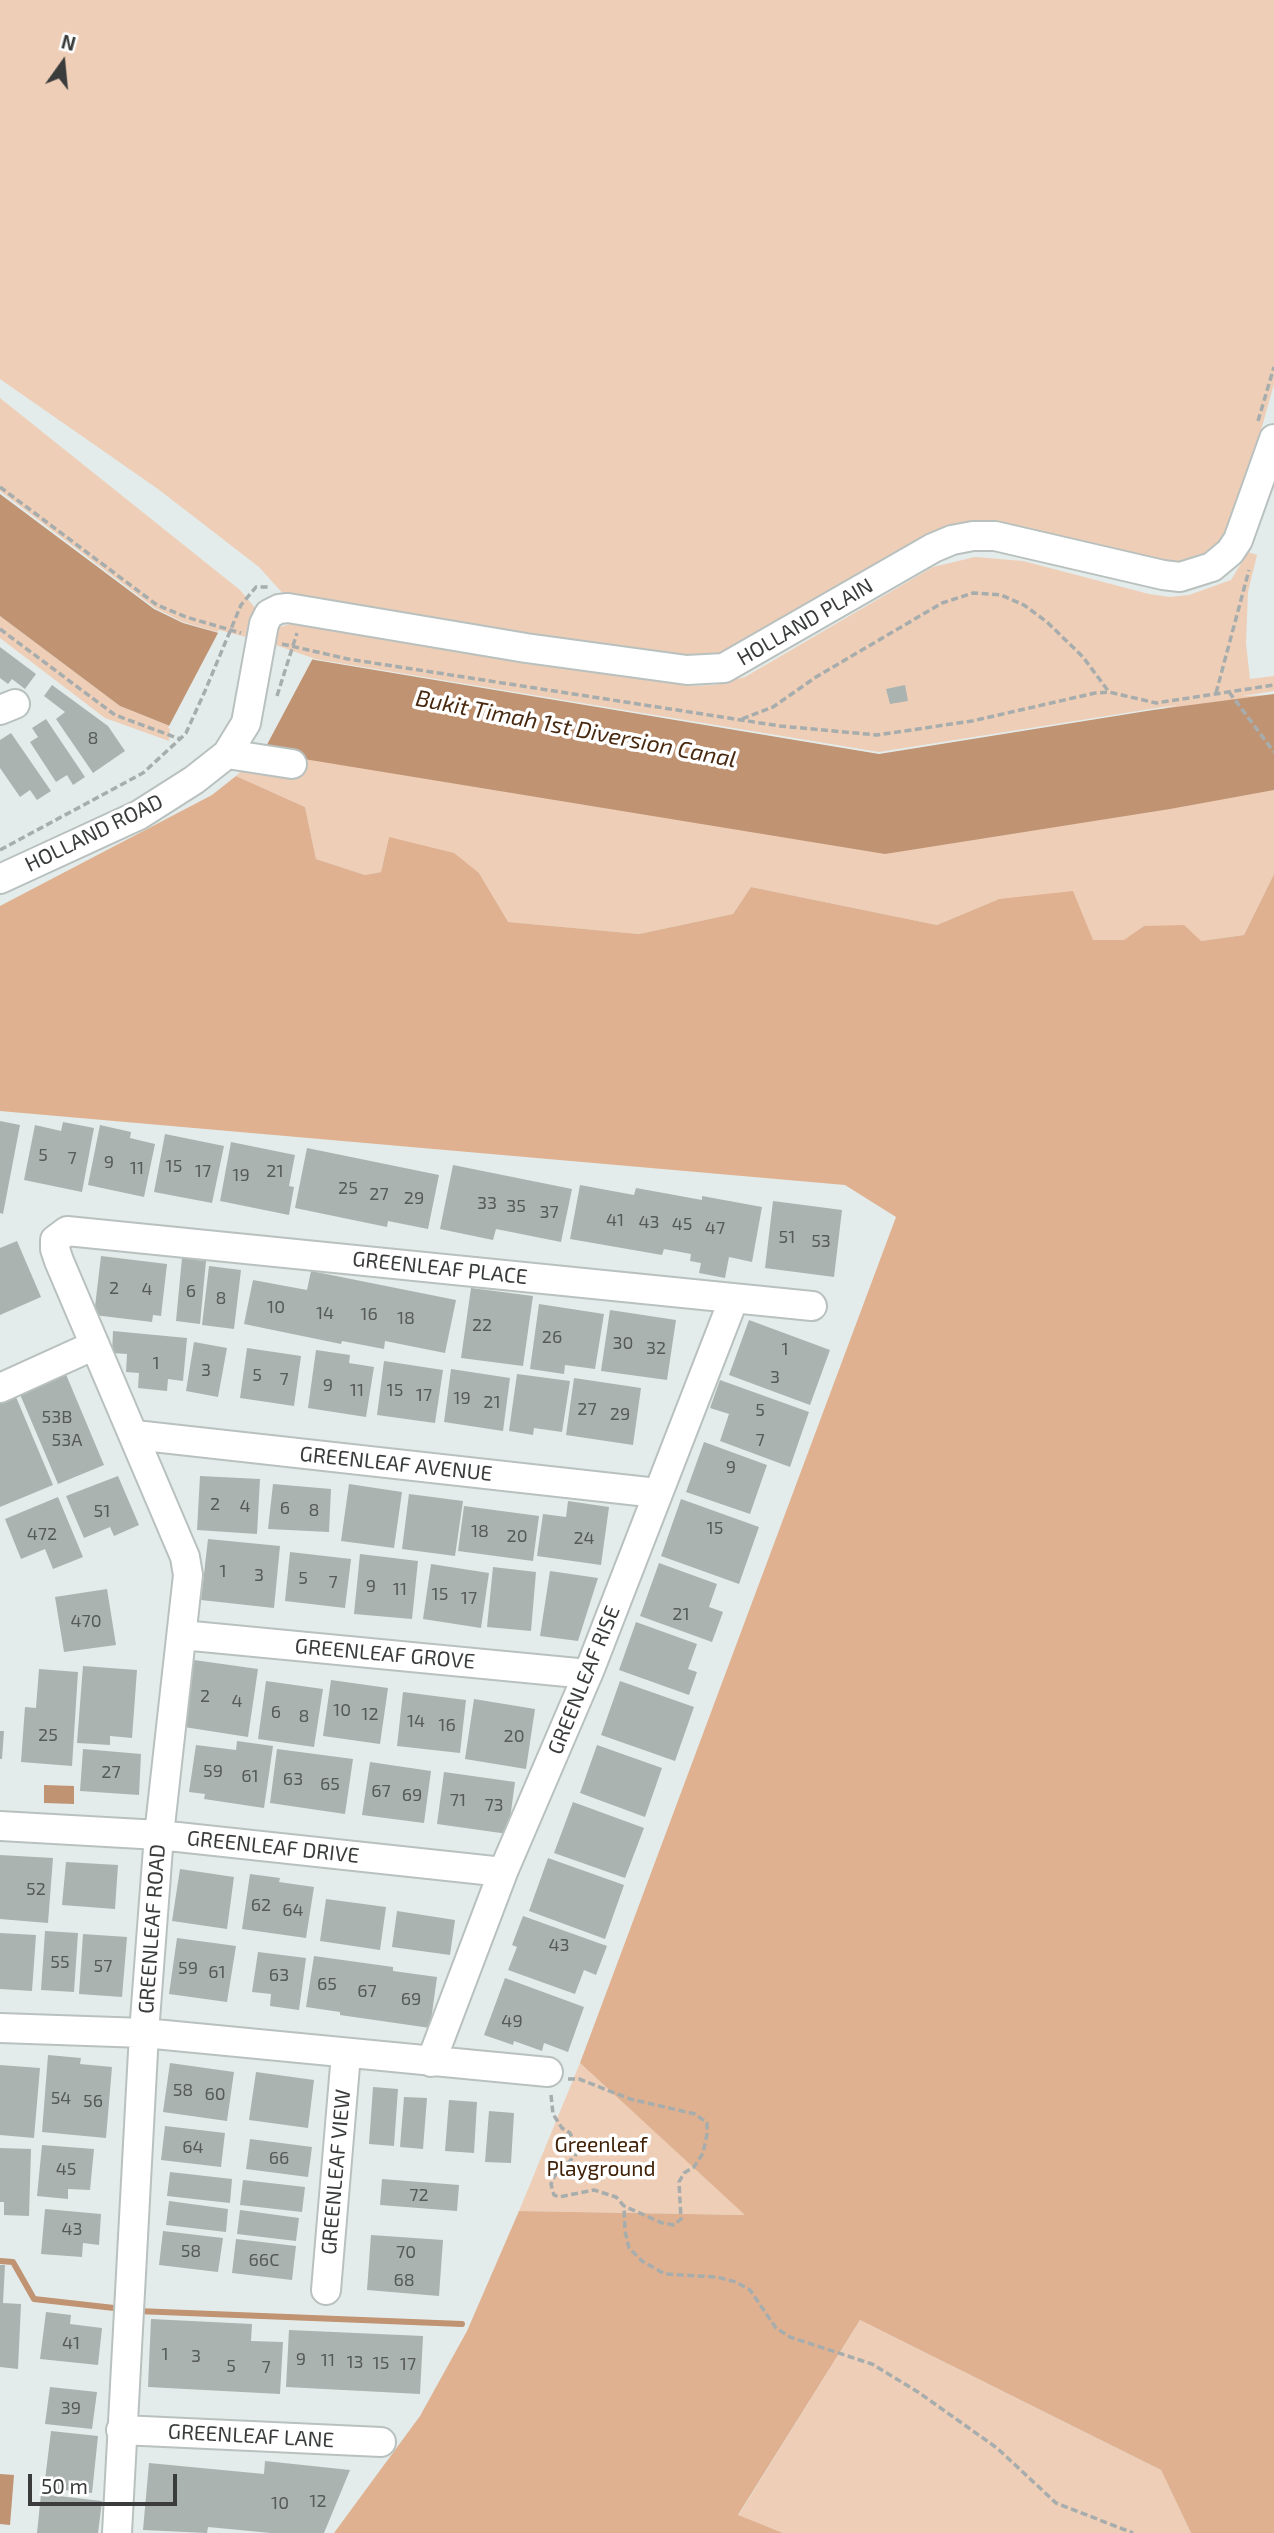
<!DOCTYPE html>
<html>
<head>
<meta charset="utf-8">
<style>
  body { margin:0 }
  #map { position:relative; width:1274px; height:2533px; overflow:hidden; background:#e3ecea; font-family:"Exo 2",sans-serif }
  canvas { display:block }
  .north { position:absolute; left:28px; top:28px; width:70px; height:70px; -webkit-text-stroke:5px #fff; paint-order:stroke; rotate:15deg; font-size:19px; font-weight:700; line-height:28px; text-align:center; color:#393c3b }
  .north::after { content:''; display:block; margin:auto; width:24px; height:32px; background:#393c3b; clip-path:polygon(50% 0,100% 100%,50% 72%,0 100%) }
  .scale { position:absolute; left:28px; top:2474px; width:149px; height:32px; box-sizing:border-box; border:4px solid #393c3b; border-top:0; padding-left:9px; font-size:21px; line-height:24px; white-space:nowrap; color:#393c3b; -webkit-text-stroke:5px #fff; paint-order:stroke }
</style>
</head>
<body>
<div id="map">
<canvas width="1274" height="2533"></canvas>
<div class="north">N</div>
<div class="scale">50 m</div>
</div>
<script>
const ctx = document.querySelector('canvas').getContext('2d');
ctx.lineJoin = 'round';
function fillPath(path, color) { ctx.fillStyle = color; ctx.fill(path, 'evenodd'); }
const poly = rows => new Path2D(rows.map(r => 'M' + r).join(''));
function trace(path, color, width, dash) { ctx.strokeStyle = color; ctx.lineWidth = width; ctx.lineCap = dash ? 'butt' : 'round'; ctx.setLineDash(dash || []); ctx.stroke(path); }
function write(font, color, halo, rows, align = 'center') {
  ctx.font = font + ' "Exo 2",sans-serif'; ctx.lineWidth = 7; ctx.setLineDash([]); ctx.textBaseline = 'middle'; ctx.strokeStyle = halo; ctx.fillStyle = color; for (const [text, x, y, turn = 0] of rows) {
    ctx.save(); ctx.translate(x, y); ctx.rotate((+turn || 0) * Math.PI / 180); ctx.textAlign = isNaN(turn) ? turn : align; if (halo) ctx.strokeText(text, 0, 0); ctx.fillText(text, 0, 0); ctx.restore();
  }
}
fillPath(poly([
  [0,0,1274,0,1274,384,1233,530,1195,568,995,527,736,652,699,663,286,597,259,567,158,489,0,379],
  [0,398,240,590,256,609,250,638,219,630,217,632,183,622,155,608,0,491],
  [1248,552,1257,555,1248,592,1246,643,1250,679,1274,676,1274,691,1242,696,1274,695,1274,874,1244,935,1201,941,1144,926,1125,940,1093,940,999,899,937,925,751,887,733,914,639,934,507,922,479,873,389,837,381,872,365,875,316,859,305,807,236,776,261,752,1183,807,1165,708,1176,705,879,752,315,659,273,644,274,632,280,627,304,620,691,686,714,685,745,677,933,567,975,557,1023,561,1149,594,1170,597,1189,595,1231,580],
  [0,616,120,706,170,726,169,741,105,718,0,638],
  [580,2063,746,2215,519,2211],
  [860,2320,1161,2470,1191,2533,783,2533,738,2516]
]), '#eeceb7');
fillPath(poly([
  [236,776,305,807,316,859,365,875,381,872,389,837,454,853,479,873,508,922,639,934,733,914,751,887,937,925,999,899,1073,891,1093,940,1124,940,1144,926,1184,925,1201,941,1244,935,1274,874,1274,2533,1191,2533,1161,2470,860,2320,738,2515,783,2533,334,2533,420,2416,467,2331,519,2211,745,2215,580,2063,896,1217,845,1185,0,1111,0,906,212,795]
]), '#dfb190');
fillPath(poly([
  [0,494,154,609,183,623,315,660,879,754,1153,710,1274,694,1274,790,1170,809,885,854,261,752,170,726,120,706,0,616],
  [44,1785,74,1786,74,1804,44,1803],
  [0,2474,14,2475,10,2525,0,2524]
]), '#c09373');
fillPath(poly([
  [219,631,313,658,262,754,168,728]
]), '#e3ecea');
trace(poly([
  [0,2261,13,2262,34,2299,123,2309],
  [137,2311,462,2324]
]), '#c09373', 6);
fillPath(poly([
  [0,647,36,674,25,689,12,679,8,684,0,678],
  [52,685,108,726,125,751,93,773,56,719,65,712,44,696],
  [905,685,908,701,890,704,886,689],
  [46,719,85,777,73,785,67,775,56,782,30,742,38,737,32,728],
  [11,733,51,791,37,800,30,790,20,797,0,768,0,740],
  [0,1121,20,1125,3,1214,0,1213],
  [63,1122,94,1128,82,1192,24,1180,35,1125,61,1131],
  [100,1125,131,1132,130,1138,155,1144,144,1197,88,1185],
  [165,1134,224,1146,212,1203,154,1192],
  [231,1142,295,1155,289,1186,294,1187,289,1215,220,1201],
  [307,1148,439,1175,428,1229,388,1221,387,1227,295,1208],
  [453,1165,572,1189,561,1242,496,1229,493,1240,440,1229],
  [580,1185,634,1195,636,1188,702,1200,702,1196,762,1207,752,1262,729,1257,725,1278,699,1273,701,1263,690,1261,691,1254,664,1249,662,1255,570,1239],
  [773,1201,842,1210,834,1277,765,1268],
  [17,1241,41,1297,0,1315,0,1248],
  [101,1256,167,1264,161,1316,153,1315,152,1322,94,1315],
  [182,1258,206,1261,200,1324,176,1321],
  [209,1266,241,1270,234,1329,202,1325],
  [311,1271,456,1300,445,1353,385,1341,384,1349,342,1341,341,1344,244,1324,253,1280,307,1290],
  [471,1288,533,1296,523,1366,461,1358],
  [539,1304,604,1314,595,1369,565,1365,564,1374,530,1369],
  [610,1310,676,1320,667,1380,601,1371],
  [749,1320,830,1350,810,1405,729,1375],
  [113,1331,187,1338,183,1381,168,1379,167,1391,138,1388,139,1373,126,1372,127,1354,112,1353],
  [194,1342,227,1348,218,1397,186,1391],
  [247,1348,301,1356,294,1406,240,1398],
  [316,1350,350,1355,349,1363,374,1367,366,1417,308,1408],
  [384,1361,443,1370,435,1423,377,1415],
  [451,1369,510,1378,503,1431,444,1422],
  [65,1372,104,1465,58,1484,19,1392],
  [517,1374,570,1381,562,1432,534,1428,533,1435,509,1431],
  [574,1378,641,1388,633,1445,566,1435],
  [720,1380,809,1412,790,1467,720,1441,729,1414,710,1408],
  [16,1397,53,1485,0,1507,0,1403],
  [704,1442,767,1465,750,1514,686,1492],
  [118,1476,139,1525,114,1536,110,1527,84,1538,66,1496],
  [200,1476,260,1479,257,1534,197,1530],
  [273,1484,331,1489,329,1532,268,1529],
  [349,1484,402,1492,394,1548,341,1541],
  [409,1494,463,1501,455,1556,402,1549],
  [58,1497,83,1557,53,1569,45,1549,21,1559,5,1519],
  [681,1499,759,1527,739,1584,661,1556],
  [568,1501,609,1507,601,1565,537,1556,543,1514,566,1517],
  [464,1506,539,1516,533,1561,458,1551],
  [208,1539,280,1546,274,1608,201,1600],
  [290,1552,351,1559,345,1608,285,1601],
  [360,1554,418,1561,412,1619,354,1614],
  [659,1563,717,1584,709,1607,723,1612,712,1642,640,1616],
  [431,1564,489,1573,481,1628,423,1619],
  [493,1567,536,1572,531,1631,487,1627],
  [550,1571,598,1578,578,1641,540,1636],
  [107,1589,116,1645,64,1652,55,1597],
  [636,1622,697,1644,688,1669,697,1672,689,1695,619,1670],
  [194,1660,258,1669,248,1737,184,1727],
  [83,1666,137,1670,132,1738,110,1736,110,1745,77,1743],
  [39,1669,78,1672,72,1766,21,1762,25,1707,36,1708],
  [331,1680,388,1688,380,1744,323,1736],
  [266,1681,323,1689,314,1747,258,1739],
  [620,1681,694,1707,675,1761,601,1735],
  [403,1692,466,1700,460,1753,397,1746],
  [474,1699,535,1709,526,1769,465,1759],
  [0,1731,4,1731,2,1759,0,1759],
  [237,1741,273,1746,264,1808,204,1799,205,1794,189,1792,196,1745,236,1750],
  [597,1745,662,1768,645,1817,580,1793],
  [83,1749,141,1754,139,1795,80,1791],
  [277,1749,353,1759,345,1814,270,1803],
  [370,1762,431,1771,424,1823,362,1815],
  [444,1772,515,1782,508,1834,437,1824],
  [573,1802,644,1828,625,1878,554,1853],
  [0,1855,53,1858,48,1923,0,1919],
  [548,1858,624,1885,605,1939,529,1911],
  [66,1862,118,1865,115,1909,62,1905],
  [180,1869,234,1877,227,1929,172,1921],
  [250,1874,280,1878,279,1882,314,1887,306,1938,242,1929],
  [326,1899,386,1907,380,1950,320,1941],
  [397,1911,455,1920,450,1955,392,1947],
  [523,1916,607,1946,596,1975,584,1970,575,1994,508,1970,517,1947,512,1945],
  [45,1931,78,1933,74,1992,41,1990],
  [0,1933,36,1935,32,1991,0,1989],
  [83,1934,127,1937,122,1997,79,1994],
  [177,1938,236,1946,227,2002,169,1994],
  [258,1952,306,1958,299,2010,270,2006,271,1994,252,1992],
  [314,1956,393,1967,393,1971,437,1977,430,2028,340,2015,340,2012,306,2007],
  [505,1978,584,2007,568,2052,544,2043,542,2051,514,2041,513,2045,484,2035],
  [48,2055,81,2058,80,2064,112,2067,106,2138,42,2132],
  [170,2063,234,2072,227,2121,163,2112],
  [0,2065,40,2068,34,2138,0,2135],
  [256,2072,314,2080,308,2128,249,2120],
  [373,2087,398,2089,394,2146,369,2144],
  [404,2097,427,2098,423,2149,400,2147],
  [449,2100,477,2102,474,2153,445,2151],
  [489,2111,514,2113,511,2163,485,2162],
  [165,2126,225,2133,221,2167,161,2160],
  [250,2139,312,2147,308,2177,246,2169],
  [42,2145,94,2149,90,2190,68,2189,68,2199,37,2196],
  [0,2148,31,2149,29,2216,4,2215,4,2202,0,2202],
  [170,2172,232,2179,230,2203,167,2196],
  [382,2179,459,2185,457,2211,380,2205],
  [243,2180,305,2187,302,2212,240,2205],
  [169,2201,228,2209,226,2232,166,2225],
  [45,2209,101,2214,99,2245,83,2243,82,2257,41,2254],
  [240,2210,299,2218,296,2241,237,2234],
  [163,2231,223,2238,218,2272,159,2265],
  [371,2235,443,2240,439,2296,367,2290],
  [236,2239,296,2246,292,2280,232,2273],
  [0,2265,5,2265,3,2303,21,2304,18,2369,0,2367],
  [46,2312,71,2315,70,2324,102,2328,98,2365,40,2359],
  [151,2319,252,2324,251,2341,283,2342,280,2394,148,2387],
  [289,2330,423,2336,420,2394,286,2387],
  [50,2387,97,2392,92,2429,45,2424],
  [51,2431,98,2436,92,2493,44,2488],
  [265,2461,350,2470,324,2533,271,2533,208,2527,207,2533,143,2530,149,2463,264,2474],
  [41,2494,102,2501,98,2533,37,2533]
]), '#abb3b1');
const minor = poly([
  [0,710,15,704],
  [227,754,292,764],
  [0,879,139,815,194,780,227,754,246,723,264,624,269,614,279,609,288,608,526,648,687,670,724,668,933,548,952,540,973,536,995,536,1163,575,1180,577,1212,567,1230,552,1238,540,1274,439],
  [0,1388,95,1345],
  [135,1435,657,1493],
  [182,1635,588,1674],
  [0,1826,159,1835,503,1872],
  [0,2028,144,2033,548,2072],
  [431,2062,503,1872,590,1669,734,1298],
  [326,2290,346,2054],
  [121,2430,381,2442],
  [117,2533,144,2033,159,1835,188,1575,185,1557,59,1261,55,1249,55,1240,67,1231,812,1306]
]);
trace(minor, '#b9c1bf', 32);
trace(poly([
  [1258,421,1274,367],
  [0,487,157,605,186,617,241,633],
  [0,629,115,715,180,739],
  [282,644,348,659,780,726,877,735,972,721,1095,693,1109,692,1156,703,1274,685],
  [1229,692,1274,752],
  [1216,693,1249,570],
  [277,696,297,633],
  [742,719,773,707,816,677,942,603,973,593,1001,595,1024,605,1047,622,1083,657,1109,692],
  [0,850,143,773,180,739,186,733,205,691,241,605,256,587,269,587],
  [568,2079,579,2079,630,2099,695,2114,707,2123,707,2134,703,2153,694,2167,684,2173,679,2182,681,2219,674,2225,662,2223,624,2206],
  [551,2095,553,2114,562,2128,570,2133,577,2150,575,2156,555,2175,551,2184,554,2195,559,2197,594,2190,616,2197,624,2206,625,2231,629,2248,642,2261,665,2274,717,2277,736,2282,750,2290,776,2328,790,2337,872,2364,918,2392,997,2448,1056,2503,1133,2533]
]), '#a7adac', 3.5, [7, 3.5]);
trace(minor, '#fff', 28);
write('18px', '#565a58', null, [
  ["8",93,738],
  ["5",43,1155],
  ["7",72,1158],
  ["9",109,1162],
  ["15",174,1166],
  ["11",137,1168],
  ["17",203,1171],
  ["21",275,1171],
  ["19",241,1175],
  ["25",348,1188],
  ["27",379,1194],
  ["29",414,1198],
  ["33",487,1203],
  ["35",516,1206],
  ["37",549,1212],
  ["41",615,1220],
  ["43",649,1222],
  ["45",682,1224],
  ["47",715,1228],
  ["51",787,1237],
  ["53",821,1241],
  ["2",114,1288],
  ["4",147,1289],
  ["6",191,1291],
  ["8",221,1298],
  ["10",276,1307],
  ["14",325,1313],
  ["16",369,1314],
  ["18",406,1318],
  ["22",482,1325],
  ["26",552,1337],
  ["30",623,1343],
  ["32",656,1348],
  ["1",785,1349],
  ["1",156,1363],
  ["3",206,1370],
  ["5",257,1375],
  ["3",775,1377],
  ["7",284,1379],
  ["9",328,1385],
  ["11",357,1390],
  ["15",395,1390],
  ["17",424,1395],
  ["19",462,1398],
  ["21",492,1402],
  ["27",587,1409],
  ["5",760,1410],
  ["29",620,1414],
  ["53B",57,1417],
  ["53A",67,1440],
  ["7",760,1440],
  ["9",731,1467],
  ["2",215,1504],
  ["4",245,1506],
  ["6",285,1508],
  ["8",314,1510],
  ["51",102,1511],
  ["15",715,1528],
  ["18",480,1531],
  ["472",42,1534],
  ["20",517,1536],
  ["24",584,1538],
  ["1",223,1571],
  ["3",259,1575],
  ["5",303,1578],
  ["7",333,1582],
  ["9",371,1586],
  ["11",400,1589],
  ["15",440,1594],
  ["17",469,1598],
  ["21",681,1614],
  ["470",86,1621],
  ["2",205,1696],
  ["4",237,1701],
  ["10",342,1710],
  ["6",276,1712],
  ["12",370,1714],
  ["8",304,1716],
  ["14",416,1721],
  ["16",447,1725],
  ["25",48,1735],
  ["20",514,1736],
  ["59",213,1771],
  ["27",111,1772],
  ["61",250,1776],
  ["63",293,1779],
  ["65",330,1784],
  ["67",381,1791],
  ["69",412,1795],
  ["71",458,1800],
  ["73",494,1805],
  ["52",36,1889],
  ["62",261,1905],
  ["64",293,1910],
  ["43",559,1945],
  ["55",60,1962],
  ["57",103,1966],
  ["59",188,1968],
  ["61",217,1972],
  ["63",279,1975],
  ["65",327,1984],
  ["67",367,1991],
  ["69",411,1999],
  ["49",512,2021],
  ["58",183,2090],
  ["60",215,2094],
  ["54",61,2098],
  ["56",93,2101],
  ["64",193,2147],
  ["66",279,2158],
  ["45",66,2169],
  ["72",419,2195],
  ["43",72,2229],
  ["58",191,2251],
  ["70",406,2252],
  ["66C",264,2260],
  ["68",404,2280],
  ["41",71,2343],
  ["1",165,2354],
  ["3",196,2356],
  ["9",301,2359],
  ["11",328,2360],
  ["13",355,2362],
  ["15",381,2363],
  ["17",408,2364],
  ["5",231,2366],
  ["7",266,2367],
  ["39",71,2408],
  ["12",318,2501],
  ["10",280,2503]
]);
write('21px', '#393c3b', '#fff', [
  ["HOLLAND PLAIN",805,622,-30],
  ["HOLLAND ROAD",94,833,-26],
  ["GREENLEAF PLACE",440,1268,6],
  ["GREENLEAF AVENUE",396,1464,6],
  ["GREENLEAF GROVE",385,1654,5],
  ["GREENLEAF RISE",584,1680,-68],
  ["GREENLEAF DRIVE",273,1847,6],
  ["GREENLEAF ROAD",152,1929,-86],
  ["GREENLEAF VIEW",336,2172,-85],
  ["GREENLEAF LANE",251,2436,3]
]);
write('21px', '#412208', '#fff', [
  ["Greenleaf",601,2145],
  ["Playground",601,2169]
]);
write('italic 23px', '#48290f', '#fff', [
  ["Bukit Timah 1st Diversion Canal",576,729,11]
]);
</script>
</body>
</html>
